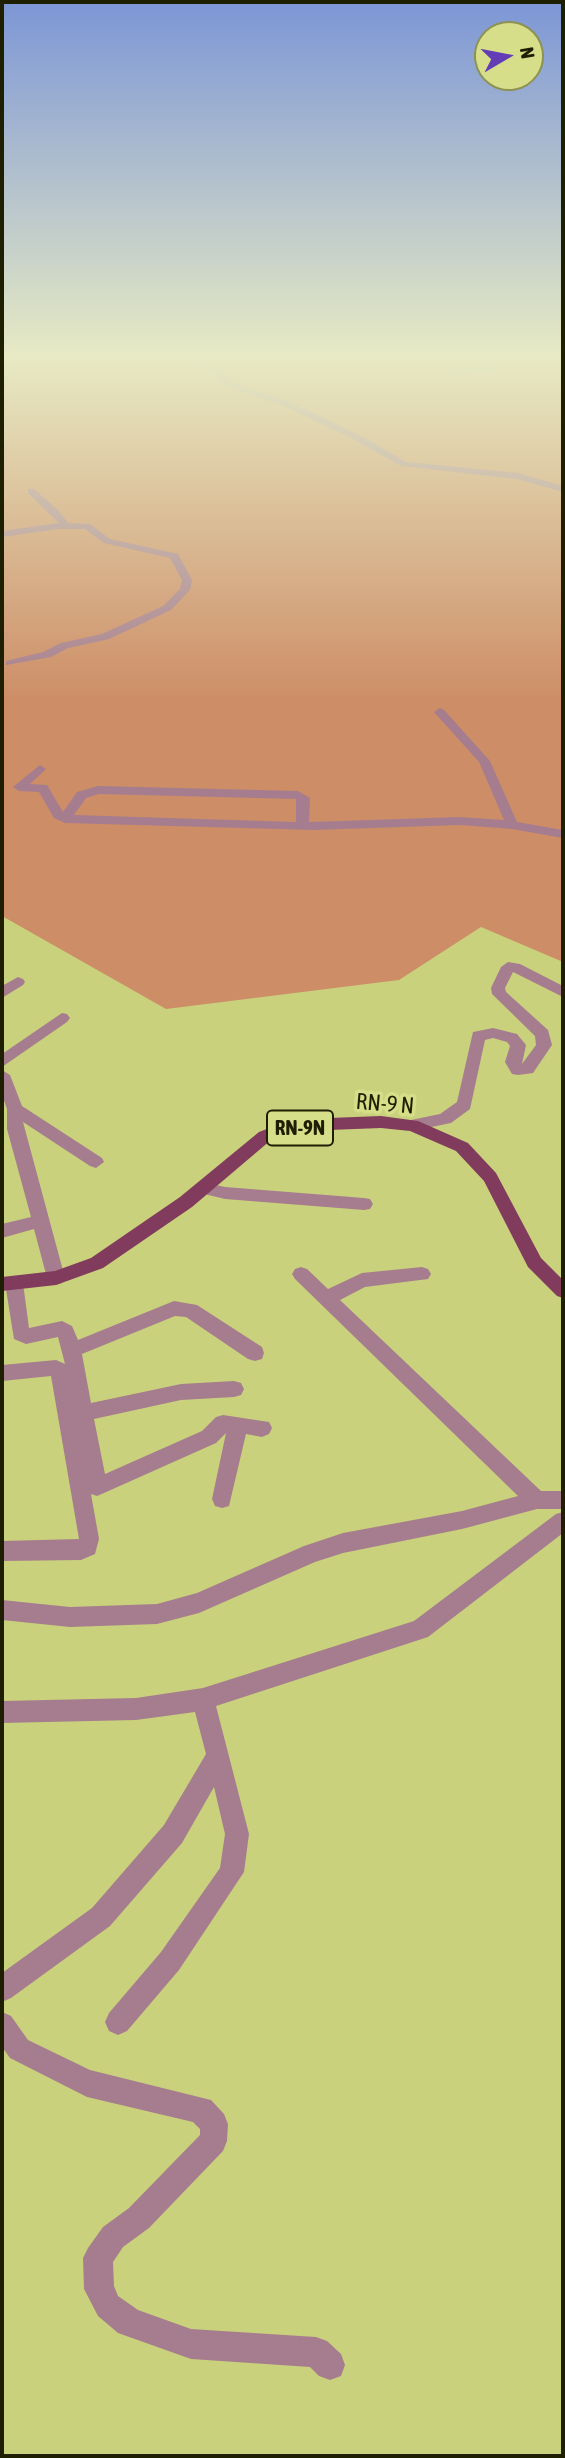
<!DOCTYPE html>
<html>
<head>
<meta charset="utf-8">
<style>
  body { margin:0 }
  #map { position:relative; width:565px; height:2458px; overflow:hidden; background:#cad17d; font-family:"Asap Condensed",sans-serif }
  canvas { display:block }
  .frame { position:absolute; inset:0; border:4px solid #1e1f00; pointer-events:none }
  .north { position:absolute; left:474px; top:21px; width:70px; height:70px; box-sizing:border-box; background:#d7de89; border:2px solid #8d9252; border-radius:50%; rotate:80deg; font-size:19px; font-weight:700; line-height:28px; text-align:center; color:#1e1f00 }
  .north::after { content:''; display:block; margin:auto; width:24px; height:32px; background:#623db6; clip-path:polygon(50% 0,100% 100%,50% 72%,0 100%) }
</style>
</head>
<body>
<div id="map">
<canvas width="565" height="2458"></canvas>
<div class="frame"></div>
<div class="north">N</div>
</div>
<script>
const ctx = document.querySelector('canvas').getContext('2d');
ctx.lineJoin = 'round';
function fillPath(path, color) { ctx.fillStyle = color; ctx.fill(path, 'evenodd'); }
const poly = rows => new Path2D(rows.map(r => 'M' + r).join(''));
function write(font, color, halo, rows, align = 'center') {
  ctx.font = font + ' "Asap Condensed",sans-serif'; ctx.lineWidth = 7; ctx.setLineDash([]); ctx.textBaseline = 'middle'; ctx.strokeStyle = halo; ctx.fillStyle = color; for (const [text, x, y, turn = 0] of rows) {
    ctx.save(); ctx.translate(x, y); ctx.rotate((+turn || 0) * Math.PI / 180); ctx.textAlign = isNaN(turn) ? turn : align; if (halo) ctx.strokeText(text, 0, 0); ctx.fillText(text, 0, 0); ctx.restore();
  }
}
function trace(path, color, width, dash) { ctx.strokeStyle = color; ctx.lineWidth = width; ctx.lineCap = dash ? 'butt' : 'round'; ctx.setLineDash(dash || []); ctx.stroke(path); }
fillPath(poly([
  [2,354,563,354,563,962,481,927,399,980,166,1009,2,916]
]), '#cd8e67');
fillPath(poly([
  [174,354,184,354,219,369,233,383,288,401,361,436,406,462,518,473,563,486,563,492,517,479,401,466,355,440,282,405,227,387,213,373,174,354],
  [474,354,482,354,498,369,447,376,450,372,488,367,474,354],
  [509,354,518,354,527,361,520,363,509,354],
  [28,489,34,489,58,510,68,523,90,524,110,539,178,554,192,580,190,590,171,610,109,639,68,648,51,657,6,665,6,661,43,652,61,643,102,634,163,606,180,589,182,580,170,558,104,543,85,529,58,529,2,537,2,531,59,523,28,493,28,489],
  [440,708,444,710,490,761,517,822,563,830,563,838,512,829,460,825,314,830,65,823,54,818,39,792,19,791,13,787,40,765,46,769,30,784,47,785,63,812,77,792,98,786,298,791,310,798,309,822,460,817,504,820,479,762,434,712,440,708],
  [99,794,296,799,296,822,74,815,86,798,99,794],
  [508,962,520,964,563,986,563,997,513,972,505,988,506,992,548,1030,552,1045,533,1073,518,1075,512,1074,505,1062,510,1046,507,1042,493,1038,485,1040,470,1109,451,1123,412,1131,406,1129,404,1125,406,1121,440,1114,457,1102,473,1032,493,1028,517,1034,526,1045,522,1064,536,1045,535,1036,492,994,491,988,501,967,508,962],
  [18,977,23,979,25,982,23,985,2,998,2,986,18,977],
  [62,1013,67,1014,70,1018,67,1022,2,1067,2,1054,62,1013],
  [2,1070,10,1075,22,1106,102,1158,104,1162,96,1168,90,1166,23,1122,65,1278,62,1283,56,1285,50,1283,47,1278,34,1229,2,1238,2,1224,31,1217,7,1129,7,1109,2,1095,2,1070],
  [202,1182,225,1187,364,1198,370,1199,373,1204,370,1209,364,1210,225,1199,196,1192,193,1188,196,1184,202,1182],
  [301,1267,307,1269,328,1289,362,1273,422,1267,428,1269,431,1274,428,1279,365,1287,340,1300,541,1491,563,1491,563,1509,537,1509,462,1529,343,1553,315,1562,199,1613,157,1624,70,1627,2,1620,2,1600,70,1607,157,1604,197,1593,304,1546,343,1533,462,1511,518,1496,295,1279,292,1274,295,1269,301,1267],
  [14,1276,20,1278,23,1283,29,1328,62,1321,72,1326,78,1340,174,1301,197,1305,262,1347,264,1353,262,1359,255,1361,248,1359,186,1317,175,1316,82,1354,91,1403,181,1384,234,1381,241,1383,244,1389,241,1395,234,1397,181,1400,94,1419,105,1474,202,1431,216,1417,223,1415,269,1422,272,1428,269,1434,262,1437,246,1434,229,1506,222,1508,215,1506,212,1499,226,1433,216,1443,104,1493,97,1496,91,1494,99,1539,95,1554,81,1560,2,1561,2,1541,79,1539,51,1376,2,1381,2,1365,56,1360,65,1364,58,1337,26,1344,14,1339,5,1283,8,1278,14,1276],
  [563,1512,563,1533,428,1637,216,1706,249,1834,244,1872,179,1970,127,2031,118,2035,109,2031,105,2022,109,2013,161,1952,220,1868,225,1834,214,1787,182,1843,110,1926,11,1998,2,2002,2,1973,92,1908,164,1825,206,1754,195,1712,136,1720,2,1723,2,1701,136,1698,203,1688,414,1621,556,1514,563,1512],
  [2,2012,11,2016,28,2040,90,2070,211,2100,224,2114,228,2124,227,2141,223,2151,149,2228,123,2247,113,2262,114,2286,118,2296,138,2310,191,2329,316,2337,327,2341,341,2354,345,2365,341,2376,330,2380,319,2376,310,2367,191,2359,118,2333,98,2316,84,2289,83,2258,88,2248,103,2227,129,2208,200,2135,200,2129,193,2122,87,2097,10,2058,2,2047,2,2012]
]), '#a67d8e');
fillPath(poly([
  [381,1116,418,1121,468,1143,496,1173,541,1258,563,1280,563,1298,557,1296,528,1267,484,1181,456,1151,410,1131,381,1128,329,1130,271,1140,192,1207,103,1268,56,1285,2,1291,2,1277,55,1271,91,1258,180,1197,259,1132,277,1125,329,1118,381,1116]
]), '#813b5d');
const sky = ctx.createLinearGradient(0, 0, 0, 698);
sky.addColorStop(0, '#7c96d6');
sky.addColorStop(0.51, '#e7eac4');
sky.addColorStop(1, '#e7eac400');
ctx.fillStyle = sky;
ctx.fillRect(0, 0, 565, 698);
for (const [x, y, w] of [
  [300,1128,66]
]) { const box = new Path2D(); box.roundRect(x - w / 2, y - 17.5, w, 35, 5); ctx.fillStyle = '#d7de89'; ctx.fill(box); trace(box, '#1e1f00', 2); }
write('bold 21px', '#1e1f00', null, [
  ["RN-9N",300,1128]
]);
write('23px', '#1e1f00', '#d7de89', [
  ["RN-9 N",385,1104,5]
]);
</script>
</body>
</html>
